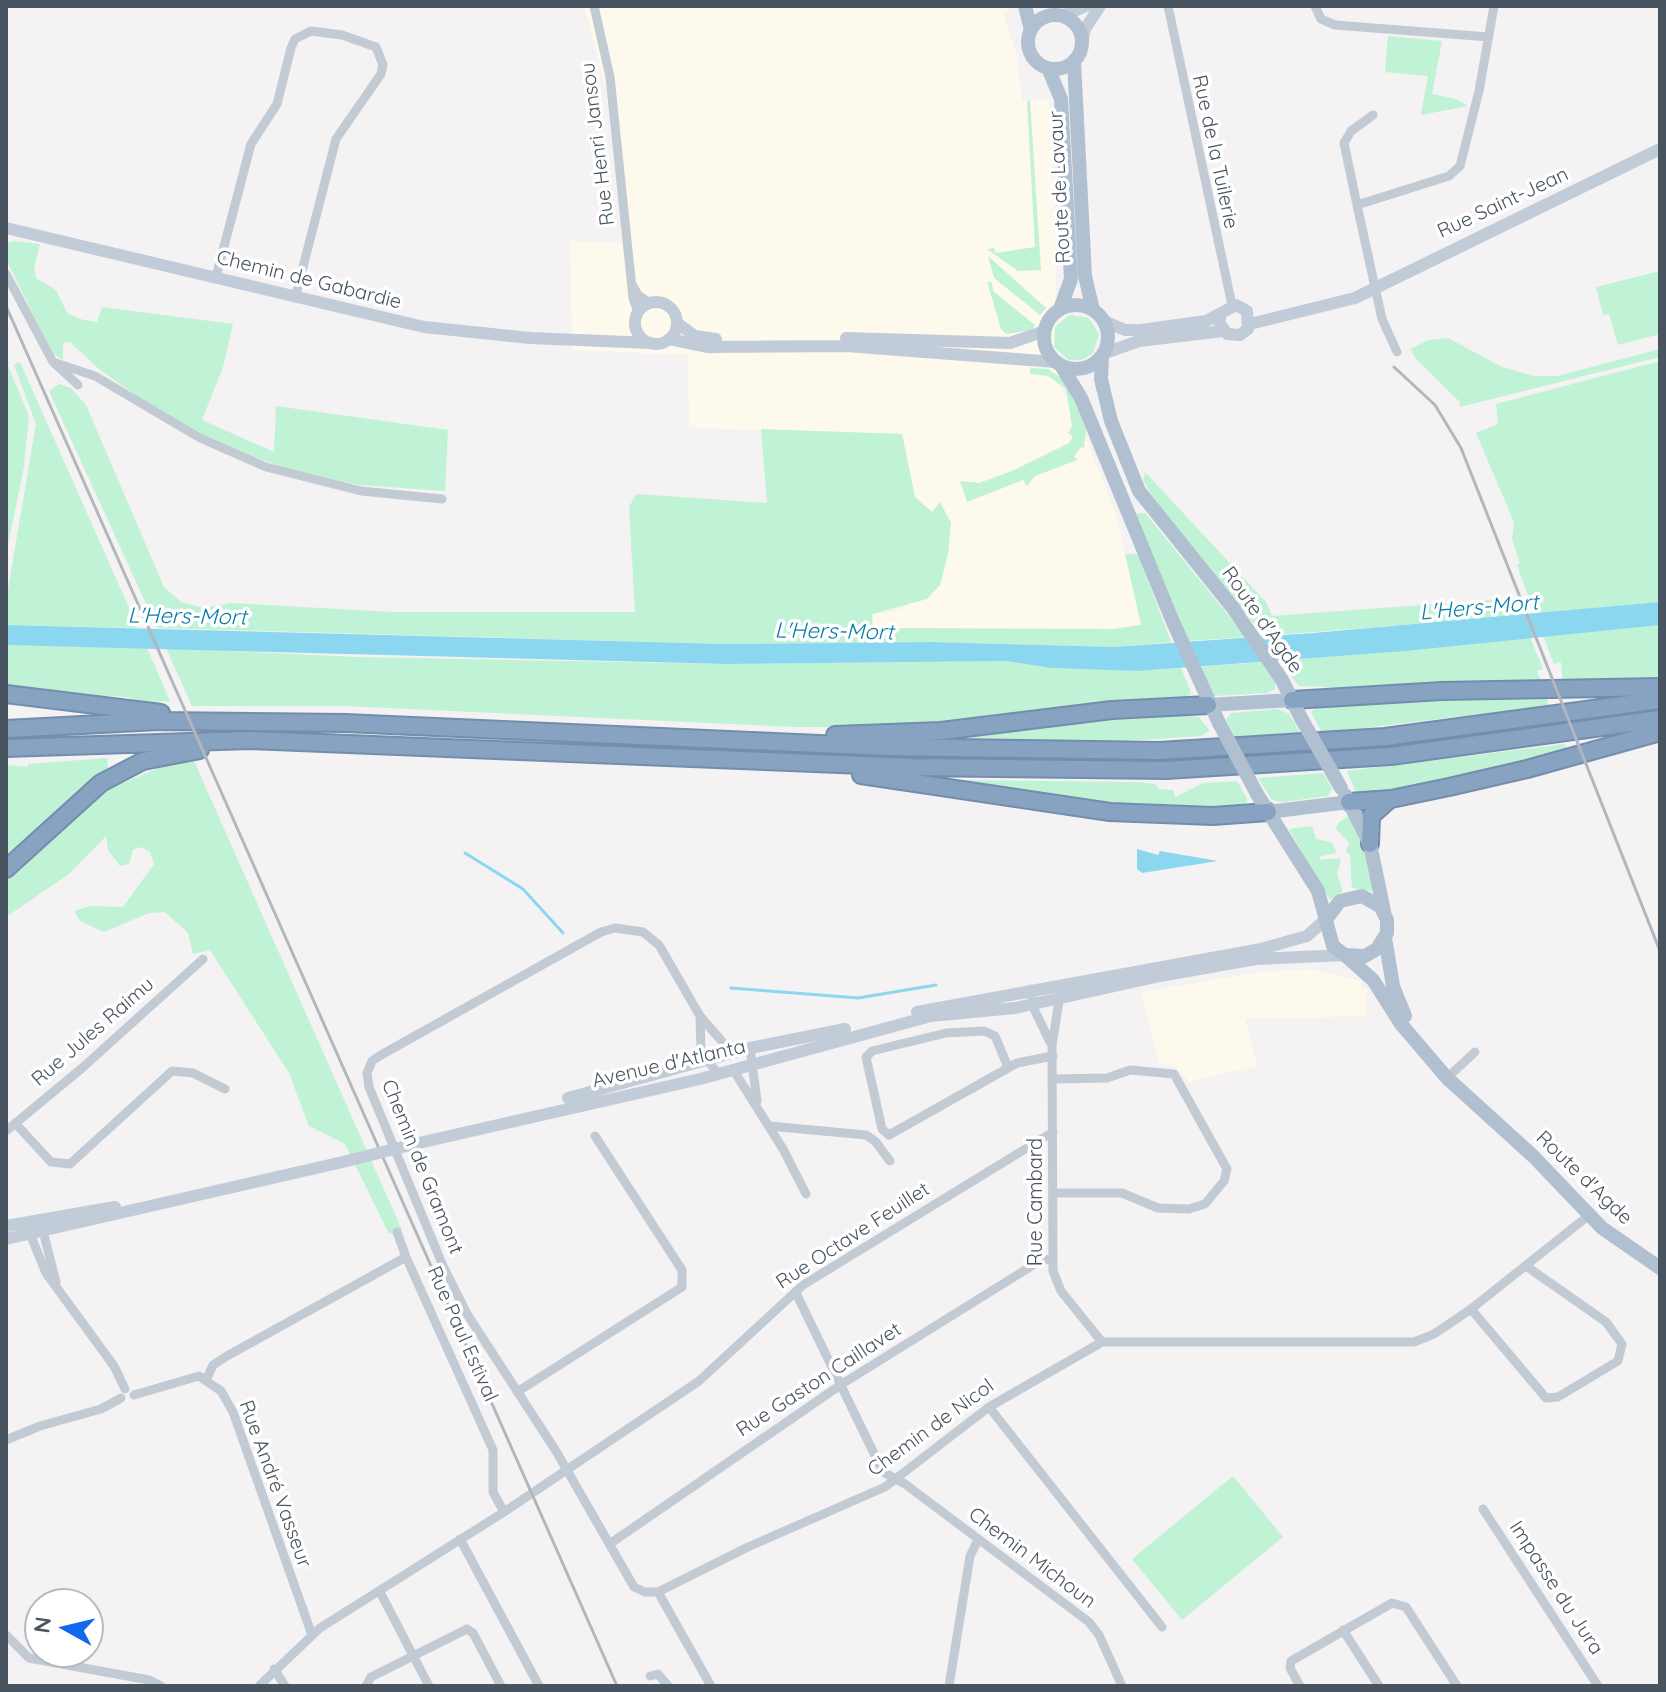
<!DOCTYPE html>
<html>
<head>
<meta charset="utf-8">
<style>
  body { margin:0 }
  #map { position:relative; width:1666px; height:1692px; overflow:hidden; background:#f4f2f2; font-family:Quicksand,sans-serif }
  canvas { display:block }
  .frame { position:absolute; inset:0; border:8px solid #485460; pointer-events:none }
  .north { position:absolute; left:24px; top:1588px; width:80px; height:80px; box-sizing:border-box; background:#fff; border:2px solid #b6bbbf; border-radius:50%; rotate:278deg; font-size:22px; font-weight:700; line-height:32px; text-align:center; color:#485460 }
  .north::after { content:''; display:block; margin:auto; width:28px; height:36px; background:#1369ed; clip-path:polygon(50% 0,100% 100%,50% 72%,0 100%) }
</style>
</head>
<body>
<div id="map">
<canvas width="1666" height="1692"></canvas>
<div class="frame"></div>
<div class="north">N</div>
</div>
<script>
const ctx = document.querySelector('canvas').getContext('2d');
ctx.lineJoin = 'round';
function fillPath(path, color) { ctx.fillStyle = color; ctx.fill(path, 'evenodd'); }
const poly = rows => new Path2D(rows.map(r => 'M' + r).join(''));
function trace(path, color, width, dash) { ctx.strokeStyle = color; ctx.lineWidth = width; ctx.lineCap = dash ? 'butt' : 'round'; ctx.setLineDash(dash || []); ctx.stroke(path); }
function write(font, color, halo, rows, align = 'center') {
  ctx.font = font + ' Quicksand,sans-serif'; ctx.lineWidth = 7; ctx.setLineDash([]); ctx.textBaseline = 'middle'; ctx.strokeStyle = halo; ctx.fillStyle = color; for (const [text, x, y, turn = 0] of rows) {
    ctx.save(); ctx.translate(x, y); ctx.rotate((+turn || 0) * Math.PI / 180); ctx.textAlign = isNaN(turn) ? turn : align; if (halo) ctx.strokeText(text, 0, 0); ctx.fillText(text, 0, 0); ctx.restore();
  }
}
fillPath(poly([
  [584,6,1011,6,1003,14,1017,56,1022,101,1049,99,1056,275,1055,374,1084,433,1116,514,1142,625,1113,629,873,628,871,614,895,611,934,592,942,535,938,517,915,497,902,434,689,428,688,355,572,350,570,241,623,243,609,99],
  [1310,969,1361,981,1361,987,1367,989,1366,1016,1245,1019,1257,1066,1189,1082,1177,1068,1159,1063,1141,992,1259,972]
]), '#fdf9ec');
fillPath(poly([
  [1388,36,1442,41,1432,94,1456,99,1468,106,1421,115,1428,76,1385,72],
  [1027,101,1030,101,1041,270,1018,271,987,249,994,248,995,253,1035,247],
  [14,241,40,244,34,268,36,278,56,290,67,313,83,320,97,322,102,307,233,324,223,367,202,420,274,452,276,406,448,430,445,491,359,485,291,470,224,446,160,412,100,370,70,342,63,343,63,360,55,355,41,331,6,259,6,243],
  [988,256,1046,308,1040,315,994,278],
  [1660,271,1660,334,1618,345,1609,314,1603,315,1596,287],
  [987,281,992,283,993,291,1035,325,1032,330,1006,334,1001,329],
  [1069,315,1089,318,1099,334,1093,353,1082,360,1069,360,1054,347,1055,327],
  [1448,338,1502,367,1534,376,1557,376,1660,349,1660,357,1460,407,1459,401,1415,358,1411,349,1428,340],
  [6,361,29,416,24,467,6,554],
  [1660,361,1660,602,1535,614,1517,565,1520,563,1512,539,1514,522,1476,433,1498,424,1496,404],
  [20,362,138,628,6,625,6,601,36,424,14,365],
  [1030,368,1048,369,1061,378,1075,399,1086,430,1084,448,1081,447,1074,456,1077,460,1035,476,1027,486,1023,480,967,502,960,481,979,483,1012,471,1069,443,1073,437,1068,433,1072,426,1066,389,1048,376,1030,374],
  [59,384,71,388,86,405,164,587,181,602,204,608,231,603,392,612,635,612,629,507,636,494,767,503,761,429,902,434,915,497,932,512,940,502,951,523,948,554,940,585,927,599,872,614,873,628,1113,629,1141,625,1125,554,1138,554,1171,642,1113,647,931,642,726,644,157,628,49,391],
  [1145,472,1266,602,1272,616,1517,598,1524,615,1264,636,1163,512,1143,481],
  [1139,513,1145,513,1246,637,1188,641,1136,514],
  [1660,625,1660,683,1563,685,1561,662,1554,664,1543,636],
  [1530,637,1543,669,1537,671,1542,685,1380,689,1299,686,1279,661],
  [6,645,147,648,170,701,143,703,127,697,32,692,6,686],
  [166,648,357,657,727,664,1006,661,1051,668,1138,671,1181,668,1191,692,1185,700,951,723,867,727,795,727,344,706,192,706],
  [1263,662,1276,682,1275,689,1267,693,1214,696,1198,667],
  [1547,695,1548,706,1322,733,1311,712,1318,707,1462,697],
  [1278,709,1289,714,1301,734,1235,738,1226,720,1231,713],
  [1172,715,1199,717,1210,731,1200,736,1111,742,953,737,1084,720],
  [1565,744,1568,754,1428,787,1357,795,1347,771],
  [107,758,108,769,79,791,6,863,6,765,28,767,28,764],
  [194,761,402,1230,389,1234,345,1144,309,1126,289,1073,210,950,193,954,188,933,165,912,149,913,104,932,80,921,74,911,90,906,123,907,154,864,150,852,141,847,133,850,129,864,120,866,108,850,106,836,69,874,6,917,6,881,89,803,113,787,171,763],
  [1323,773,1332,789,1328,796,1283,802,1272,800,1258,778],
  [951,780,1136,782,1156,784,1158,789,1173,790,1175,797,1203,783,1237,781,1247,799,1246,803,1227,806,1113,805],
  [1349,816,1367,856,1373,891,1352,888,1350,854,1346,852,1349,843,1336,829,1339,822],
  [1312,826,1316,839,1331,842,1337,853,1321,856,1319,860,1341,858,1337,874,1343,891,1330,900,1289,829],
  [1233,1476,1283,1537,1182,1620,1132,1559]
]), '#c0f2d5');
fillPath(poly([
  [1660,602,1660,625,1405,651,1138,671,1051,668,1006,661,727,664,6,645,6,625,726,644,931,642,1113,647,1313,633],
  [1137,849,1158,855,1160,851,1218,861,1142,873,1137,869]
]), '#8bd7f0');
trace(poly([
  [465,853,523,889,563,933],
  [731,988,858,998,936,985]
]), '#8bd7f0', 3);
const highway = poly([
  [6,694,161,713],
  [1292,700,1442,691,1660,687],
  [6,729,158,721,345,723,887,747,1159,751,1385,737,1660,700],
  [835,735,941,731,1112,710,1208,705],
  [6,748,250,740,912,767,1166,770,1391,756,1660,719],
  [861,775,1110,812,1213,816,1268,812],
  [1349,802,1391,799,1449,787,1527,769,1660,732],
  [1370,844,1371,816,1390,799],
  [6,869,101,783,143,761,200,750]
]);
trace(highway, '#738dad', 20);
trace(poly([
  [594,6,610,77,633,298,638,312],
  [1168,6,1232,305],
  [1315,6,1321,19,1335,25,1489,37],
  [1357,205,1344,143,1351,131,1373,115],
  [6,274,53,362,78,385],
  [216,277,251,144,277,104,291,48,295,39,311,31,342,35,376,47,383,65,381,74,336,139,295,298],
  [633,286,638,295,650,303],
  [1397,352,1382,319,1357,205,1449,176,1460,166,1479,91,1494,6],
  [53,362,95,376,200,438,266,467,361,491,442,499],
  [1031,989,1034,1009,1050,1042],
  [1060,995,1052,1045,1053,1271,1061,1291,1102,1342],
  [700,1016,701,1052,719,1075],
  [750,1048,757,1101],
  [732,1053,700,1016,659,945,643,932,615,928,601,932,381,1055,372,1061,367,1073,369,1087,443,1266,467,1314,556,1451,634,1587,645,1592,658,1592,748,1547,885,1487,989,1407,1102,1342,1414,1342,1434,1334,1471,1309,1588,1216],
  [1008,1067,995,1036,984,1031,946,1033,872,1051,866,1057,882,1129,889,1135,1017,1063,1053,1056],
  [734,1071,783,1149,806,1194],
  [1447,1078,1475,1052],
  [15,1123,51,1162,70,1164,172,1071,193,1073,225,1089],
  [769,1126,866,1135,875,1141,890,1161],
  [6,1131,81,1069,203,959],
  [1053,1193,1122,1193,1158,1208,1189,1209,1205,1204,1224,1181,1227,1169,1174,1074,1130,1070,1107,1078,1054,1079],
  [42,1227,56,1282],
  [28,1229,46,1273,114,1366,125,1389],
  [397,1232,406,1257],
  [796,1293,883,1472,905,1484,1089,1622,1099,1635,1122,1686],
  [1471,1309,1546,1398,1558,1397,1618,1361,1622,1344,1606,1322,1526,1266],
  [207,1378,213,1365,227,1356,406,1257,493,1450,493,1492,504,1512],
  [517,1392,682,1287,682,1270,595,1136],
  [134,1395,199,1376,221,1391,233,1412,312,1635],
  [989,1407,1162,1627],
  [6,1440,40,1426,101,1409,121,1398],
  [1483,1509,1598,1686],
  [460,1539,539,1686],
  [611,1543,842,1384,1038,1262,1053,1258],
  [380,1592,429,1686],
  [658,1592,711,1686],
  [1343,1630,1379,1686],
  [6,1635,29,1658,149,1680,161,1686],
  [274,1669,285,1686],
  [650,1676,658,1674,668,1686],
  [259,1686,320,1628,504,1512,699,1381,803,1285,1053,1132],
  [366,1686,371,1677,467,1629,473,1633,501,1686],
  [949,1686,970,1556,978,1540],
  [1300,1686,1290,1668,1291,1661,1392,1603,1406,1607,1457,1686]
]), '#c2cbd3', 9);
trace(poly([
  [1062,16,1086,6],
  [1081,47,1085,29,1100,6],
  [6,228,424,327,530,338,651,343],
  '635 323a21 21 0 1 1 42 0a21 21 0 1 1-42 0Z',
  [1104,321,1125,330,1141,330,1206,321,1236,305,1247,311,1248,329,1240,335,1227,334,1219,322,1221,314],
  [677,323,695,336,716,339],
  [1250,324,1355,298,1660,149],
  [846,338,1010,343,1045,331],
  [669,339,708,347,846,346,1055,362],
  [1105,353,1139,341,1223,331],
  [917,1012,1261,949,1307,936,1327,918],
  [568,1098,750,1048,845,1029],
  [410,1145,700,1079,931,1016,1015,1008,1160,976,1256,959,1345,955],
  [6,1226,115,1207],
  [6,1239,347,1161]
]), '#c2ccd8', 12);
trace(poly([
  [1025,6,1031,30],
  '1028 42a27 27 0 1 1 54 0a27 27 0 1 1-54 0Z',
  [1074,61,1085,276,1093,310],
  [1048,68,1061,99,1071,279,1060,309],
  '1044 337a32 32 0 1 1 64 0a32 32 0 1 1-64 0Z',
  [1102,357,1101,379,1111,421,1139,491,1233,608,1282,680,1301,718],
  [1062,367,1081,398,1173,622,1219,723],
  [1208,705,1292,700],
  [1257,794,1318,891,1333,946,1345,955,1365,956,1377,949,1387,933,1387,920,1381,907,1362,896,1340,901,1327,918],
  [1345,795,1370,844,1384,911],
  [1268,812,1349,802],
  [1385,938,1393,986,1405,1016],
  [1345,955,1373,980,1401,1024,1447,1078,1533,1156,1602,1228,1660,1268]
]), '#b1c0d1', 14);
trace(highway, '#88a2c1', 16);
trace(poly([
  [6,306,617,1686],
  [1394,367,1435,405,1461,448,1660,951]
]), '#b3b6bc', 3);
trace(poly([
  [347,1161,410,1145]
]), '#c2ccd8', 12);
trace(poly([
  [1301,718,1341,788],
  [1219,723,1257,794]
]), '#b1c0d1', 14);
write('20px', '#485460', '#fff', [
  ["Rue Henri Jansou",598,144,-97],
  ["Rue de la Tuilerie",1215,152,78],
  ["Route de Lavaur",1060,187,-93],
  ["Rue Saint-Jean",1503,203,-25],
  ["Chemin de Gabardie",309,280,14],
  ["Route d'Agde",1262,620,55],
  ["Rue Jules Raimu",93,1032,-41],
  ["Avenue d'Atlanta",669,1064,-13],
  ["Chemin de Gramont",422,1167,68],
  ["Route d'Agde",1584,1178,44],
  ["Rue Cambard",1036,1202,-90],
  ["Rue Octave Feuillet",853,1236,-33],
  ["Rue Paul Estival",462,1334,66],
  ["Rue Gaston Caillavet",819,1380,-33],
  ["Chemin de Nicol",931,1428,-36],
  ["Rue André Vasseur",275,1484,70],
  ["Chemin Michoun",1032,1558,37],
  ["Impasse du Jura",1556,1588,57]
]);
write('italic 22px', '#087da4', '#fff', [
  ["L'Hers-Mort",1479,608,-5],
  ["L'Hers-Mort",187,617,1],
  ["L'Hers-Mort",834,632,1]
]);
</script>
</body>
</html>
